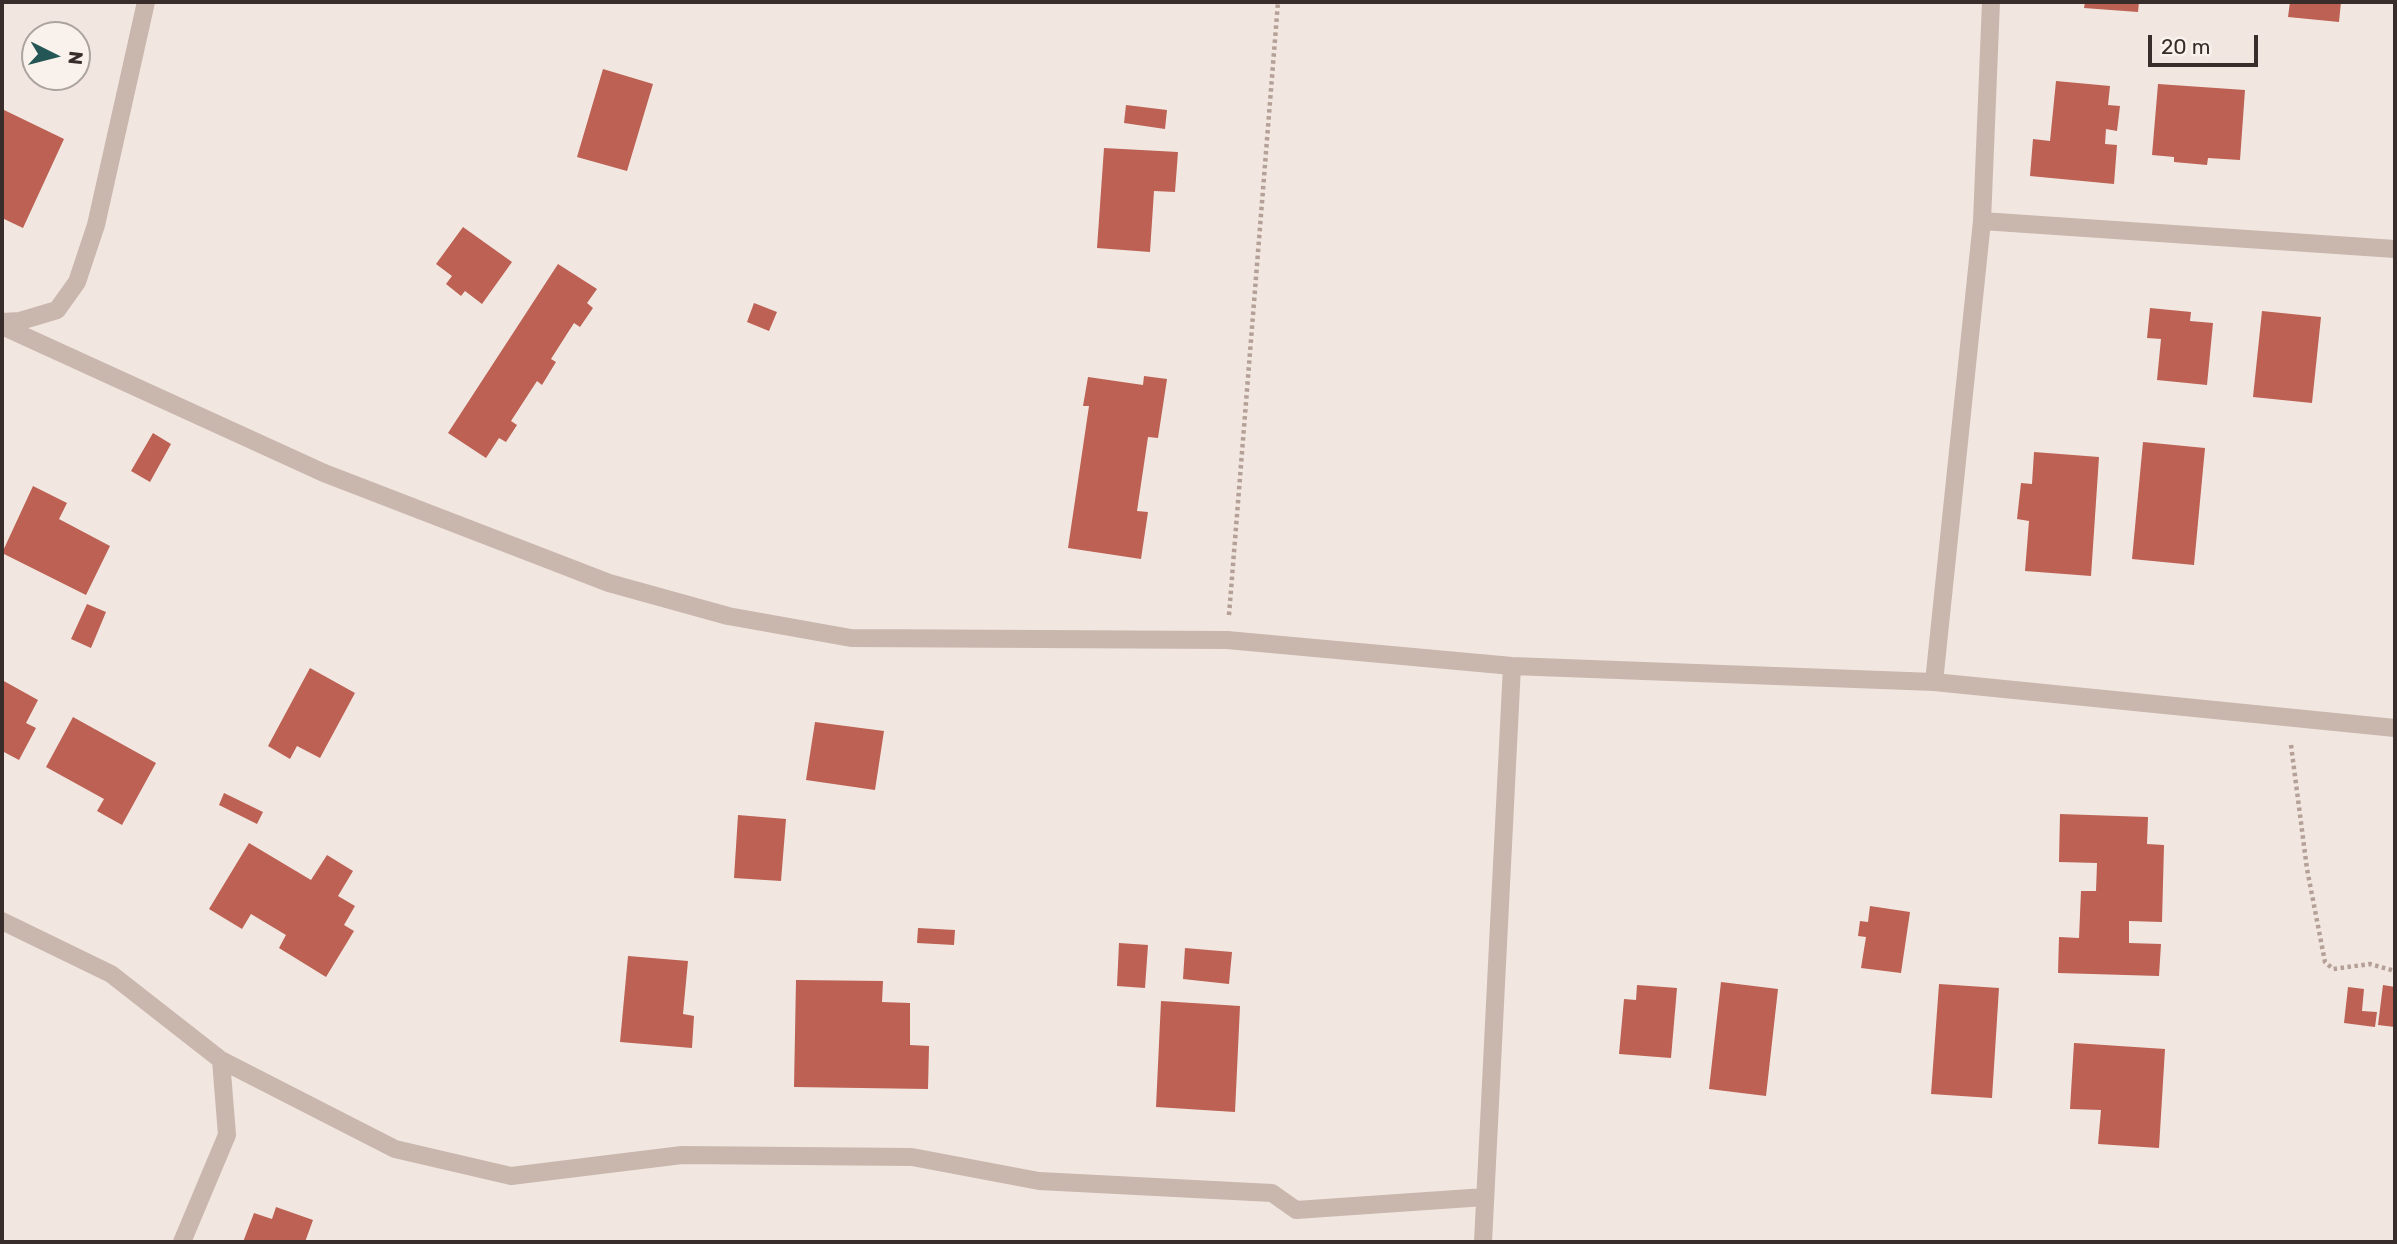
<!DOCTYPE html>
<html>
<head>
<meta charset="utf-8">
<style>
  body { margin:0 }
  #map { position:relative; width:2397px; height:1244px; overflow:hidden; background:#f1e7e0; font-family:Rubik,sans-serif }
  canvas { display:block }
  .frame { position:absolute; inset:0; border:4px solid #382d2b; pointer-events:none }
  .north { position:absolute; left:21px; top:21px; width:70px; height:70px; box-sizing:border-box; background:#f9f2ec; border:2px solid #aca39f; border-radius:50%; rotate:96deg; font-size:19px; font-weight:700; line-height:28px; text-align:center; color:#382d2b }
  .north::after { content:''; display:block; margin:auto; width:24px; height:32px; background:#235654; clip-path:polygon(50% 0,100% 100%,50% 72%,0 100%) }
  .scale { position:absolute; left:2148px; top:35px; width:110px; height:32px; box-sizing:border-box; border:4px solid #382d2b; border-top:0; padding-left:9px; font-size:21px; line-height:24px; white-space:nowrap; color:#382d2b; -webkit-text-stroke:5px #f9f2ec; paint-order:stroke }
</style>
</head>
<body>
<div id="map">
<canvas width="2397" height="1244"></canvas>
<div class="frame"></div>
<div class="north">N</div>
<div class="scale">20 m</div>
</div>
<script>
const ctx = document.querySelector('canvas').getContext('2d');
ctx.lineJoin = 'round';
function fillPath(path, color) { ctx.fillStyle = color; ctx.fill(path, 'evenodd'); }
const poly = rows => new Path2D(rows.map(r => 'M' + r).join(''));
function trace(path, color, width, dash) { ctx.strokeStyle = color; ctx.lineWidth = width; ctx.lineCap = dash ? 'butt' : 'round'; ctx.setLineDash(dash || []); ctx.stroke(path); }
fillPath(poly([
  [2085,2,2139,2,2138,12,2084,8],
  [2290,2,2341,2,2339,22,2288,17],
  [603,69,653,84,627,171,577,157],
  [2056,81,2110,86,2108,105,2120,106,2117,131,2106,129,2105,144,2117,145,2114,184,2030,176,2033,139,2050,141],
  [2158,84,2245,90,2240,160,2208,158,2207,165,2174,162,2174,157,2152,155],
  [1126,105,1167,110,1165,129,1124,123],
  [2,109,64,139,23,228,2,218],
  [1104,148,1178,152,1175,192,1154,191,1150,252,1097,248],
  [463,227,512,262,482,304,465,291,461,296,446,284,452,276,436,264],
  [558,264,597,289,587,303,593,308,580,327,574,323,551,359,556,362,542,385,537,381,511,421,517,425,506,442,499,438,486,458,448,433],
  [754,303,777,312,769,331,747,322],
  [2150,308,2191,312,2190,321,2213,323,2207,385,2157,380,2161,339,2147,338],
  [2262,311,2321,317,2312,403,2253,397],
  [1144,376,1167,379,1158,438,1148,437,1137,511,1148,512,1141,559,1068,548,1089,406,1083,406,1088,377,1143,385],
  [153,433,171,444,150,482,131,471],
  [2143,442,2205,448,2194,565,2132,559],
  [2034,452,2099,457,2091,576,2025,571,2029,521,2017,519,2021,483,2032,484],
  [33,486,67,503,59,519,110,546,86,595,2,553],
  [87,604,106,612,91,648,71,639],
  [310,668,355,693,320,758,297,746,290,759,268,746],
  [2,680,38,700,26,723,36,728,19,760,2,751],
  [73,717,156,763,122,825,97,811,104,799,46,767],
  [815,722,884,731,875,790,806,780],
  [224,793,263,812,257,824,219,805],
  [2060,814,2148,817,2147,844,2164,845,2162,922,2129,921,2129,943,2161,944,2159,976,2058,973,2059,937,2079,938,2081,891,2096,891,2097,863,2059,862],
  [738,815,786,819,781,881,734,878],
  [249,843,311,880,327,855,353,871,338,896,355,906,344,925,354,931,326,977,279,948,286,935,251,914,242,929,209,909],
  [1870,906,1910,912,1901,973,1861,968,1866,937,1858,936,1860,921,1868,922],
  [918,928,955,930,954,945,917,943],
  [1119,943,1148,945,1145,988,1117,986],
  [1185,948,1232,952,1229,984,1183,979],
  [628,956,688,961,683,1014,694,1016,692,1048,620,1042],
  [796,980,883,981,882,1002,910,1003,910,1045,929,1046,928,1089,794,1087],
  [1721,982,1778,989,1766,1096,1709,1089],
  [1939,984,1999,988,1992,1098,1931,1094],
  [1637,985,1677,988,1671,1058,1619,1054,1624,999,1636,1000],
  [2383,985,2395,987,2395,1027,2378,1025],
  [2348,987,2364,989,2362,1011,2377,1012,2375,1027,2344,1023],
  [1161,1001,1240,1006,1235,1112,1156,1107],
  [2074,1043,2165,1049,2159,1148,2098,1144,2101,1110,2070,1109],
  [276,1207,313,1220,305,1242,243,1242,254,1213,272,1219]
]), '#bc6153');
trace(poly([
  [1229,615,1278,2],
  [2291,745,2307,869,2325,962,2333,969,2370,964,2395,971]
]), '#b4a097', 4.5, [3.5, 3.5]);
trace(poly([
  [1982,221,2395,249],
  [2,322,20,321,57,310,77,282,96,225,146,2],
  [2,326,324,473,609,583,728,616,851,638,1227,640,1512,666,1934,682,2395,728],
  [1934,682,1982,221,1991,2],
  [2,921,111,974,221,1060,227,1135,182,1242],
  [221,1060,395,1149,511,1176,682,1155,912,1157,1039,1181,1272,1193,1296,1210,1485,1197],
  [1483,1242,1512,666]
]), '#c9b6ad', 18);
</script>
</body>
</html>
